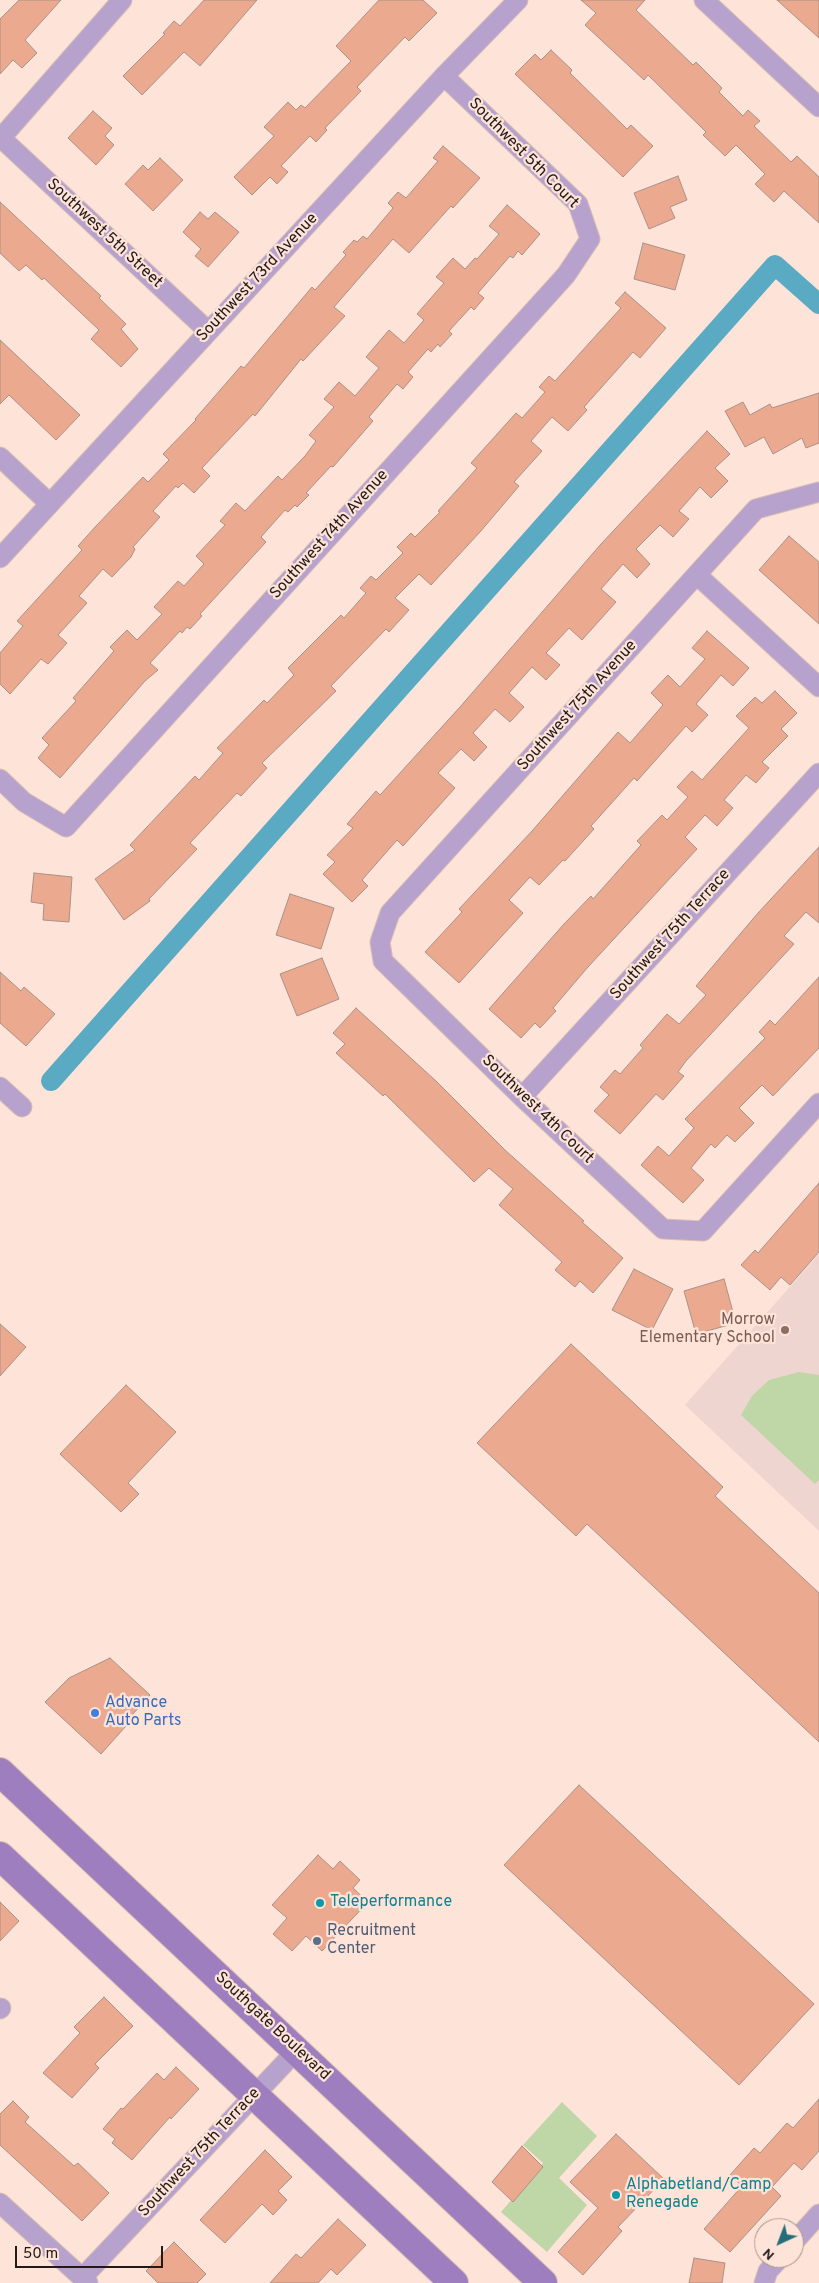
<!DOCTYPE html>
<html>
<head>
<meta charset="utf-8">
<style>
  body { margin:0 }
  #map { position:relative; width:819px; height:2283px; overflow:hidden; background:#fee3d8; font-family:Overpass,sans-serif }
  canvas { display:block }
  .north { position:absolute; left:754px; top:2218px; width:50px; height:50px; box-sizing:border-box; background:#fee3d8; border:1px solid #a6938a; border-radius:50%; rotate:223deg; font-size:14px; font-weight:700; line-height:20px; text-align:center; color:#231a16 }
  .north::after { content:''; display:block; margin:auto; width:18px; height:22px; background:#266d7a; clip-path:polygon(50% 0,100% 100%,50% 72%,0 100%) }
  .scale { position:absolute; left:15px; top:2246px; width:148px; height:22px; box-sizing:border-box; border:2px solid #231a16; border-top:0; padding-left:6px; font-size:15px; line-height:18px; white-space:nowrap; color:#231a16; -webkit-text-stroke:4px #fee3d8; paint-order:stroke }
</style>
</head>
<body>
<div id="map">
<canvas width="819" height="2283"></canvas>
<div class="north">N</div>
<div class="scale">50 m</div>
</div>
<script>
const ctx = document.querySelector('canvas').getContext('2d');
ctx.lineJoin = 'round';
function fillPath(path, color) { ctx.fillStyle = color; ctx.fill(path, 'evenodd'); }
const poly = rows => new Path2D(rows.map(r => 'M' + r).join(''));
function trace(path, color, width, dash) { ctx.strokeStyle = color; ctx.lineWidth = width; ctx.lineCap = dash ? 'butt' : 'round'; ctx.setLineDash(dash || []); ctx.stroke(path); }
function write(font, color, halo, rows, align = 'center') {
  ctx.font = font + ' Overpass,sans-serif'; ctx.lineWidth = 4.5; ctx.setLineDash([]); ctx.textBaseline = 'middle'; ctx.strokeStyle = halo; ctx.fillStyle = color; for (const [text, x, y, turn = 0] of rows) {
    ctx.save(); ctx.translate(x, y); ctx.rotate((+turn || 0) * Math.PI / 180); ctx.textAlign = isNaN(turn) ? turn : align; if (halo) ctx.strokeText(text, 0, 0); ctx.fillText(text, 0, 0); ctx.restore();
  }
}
fillPath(poly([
  [819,1254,819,1531,685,1405]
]), '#efd5cf');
fillPath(poly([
  [799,1372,819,1375,819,1480,815,1484,741,1415,752,1396,769,1380],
  [562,2102,597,2136,559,2178,587,2205,547,2252,501,2212,543,2163,523,2145]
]), '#bfd6a7');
trace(poly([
  [51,1081,775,265,819,304]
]), '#5aaac3', 20);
const building = poly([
  [19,0,61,0,25,40,37,53,22,68,13,60,0,74,0,19,19,0],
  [204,0,257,0,200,66,184,52,142,95,123,76,165,34,163,33,174,21,180,26,204,0],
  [379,0,423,0,437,13,409,41,405,37,357,87,361,91,325,128,327,130,316,142,310,136,281,166,288,172,277,184,270,177,252,195,234,177,274,136,264,127,288,102,296,110,301,105,305,108,351,61,336,46,379,0],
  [581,0,645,0,636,10,693,65,696,62,722,88,719,92,743,116,748,110,760,121,754,126,791,162,797,156,819,177,819,223,784,191,774,202,755,184,765,174,736,145,725,156,703,135,706,132,648,75,644,80,585,25,596,13,581,0],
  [777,0,819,0,819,38,777,0],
  [551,50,572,70,570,73,627,129,631,125,653,146,623,177,515,74,535,54,541,60,551,50],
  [93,111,112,128,105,136,114,145,96,165,68,138,93,111],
  [443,146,480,178,453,208,451,206,409,253,393,239,334,307,345,316,303,361,301,359,255,416,253,414,202,468,210,476,194,493,183,483,178,488,176,486,153,511,160,517,133,547,135,549,131,557,112,577,103,569,79,596,87,603,58,635,67,643,48,664,41,659,10,694,0,684,0,653,23,626,17,621,82,550,78,546,96,526,143,477,148,482,169,460,163,454,196,420,195,419,241,366,244,368,312,287,315,290,346,255,343,252,354,240,357,242,363,236,367,239,393,208,388,203,398,192,406,198,438,161,433,158,443,146],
  [160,158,183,180,153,211,125,184,143,165,148,170,160,158],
  [678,176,687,200,670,207,675,218,649,229,634,193,678,176],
  [0,202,101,296,99,298,126,324,121,329,138,349,121,367,91,339,99,330,44,278,42,280,26,265,19,271,0,253,0,202],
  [507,205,540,234,522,255,518,251,513,258,510,256,478,293,484,298,474,310,471,307,449,331,452,334,440,347,438,344,431,352,428,349,408,372,413,377,403,389,397,384,369,417,373,421,333,467,331,466,306,493,309,495,297,507,295,505,288,512,285,510,261,537,266,542,200,614,202,616,190,629,187,627,182,633,180,631,150,663,158,670,145,681,60,778,38,758,49,745,42,738,76,701,73,698,114,651,110,647,127,630,137,640,162,614,154,607,178,581,184,586,204,564,196,556,225,525,220,521,236,503,245,511,278,476,282,480,305,456,316,441,309,435,334,407,324,399,339,382,355,396,379,368,366,357,389,330,404,343,424,320,417,314,444,283,436,277,453,258,465,269,475,258,477,259,499,234,489,226,507,205],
  [200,212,208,219,215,212,239,232,208,267,195,256,201,249,183,232,200,212],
  [643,243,685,255,675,290,634,279,643,243],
  [625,292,666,328,640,358,633,352,584,407,587,410,568,431,552,417,531,441,542,451,514,482,519,486,480,532,431,585,419,574,395,598,409,610,389,632,386,629,331,686,336,691,262,763,267,768,241,796,237,793,190,843,197,849,149,899,150,901,124,920,95,879,135,850,130,845,195,776,199,780,223,753,217,748,264,700,267,703,294,675,288,668,341,615,344,618,366,593,360,588,371,576,376,580,403,553,397,547,411,533,415,537,440,512,438,511,477,468,471,463,516,413,522,418,545,392,539,387,549,376,555,381,591,341,621,308,615,303,625,292],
  [0,340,80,415,56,440,9,395,0,404,0,340],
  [819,393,819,443,806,448,802,438,773,454,764,437,745,447,725,411,743,402,750,415,770,404,772,408,819,393],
  [707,431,730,454,715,468,728,481,711,498,700,487,679,511,689,519,673,537,660,525,636,549,650,564,637,578,623,564,601,589,616,602,582,640,569,628,546,653,560,665,546,680,532,667,509,693,524,707,510,722,495,709,473,733,487,747,474,761,461,749,438,773,455,788,403,846,397,840,362,880,368,886,352,902,323,874,335,862,327,855,353,828,347,824,376,791,380,795,460,707,601,544,707,431],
  [789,536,819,562,819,624,759,570,789,536],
  [707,631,749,668,733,686,721,675,696,704,708,715,692,732,686,726,637,781,634,778,591,826,594,829,565,861,563,860,539,885,530,877,509,900,523,913,459,983,425,952,462,912,459,909,532,831,618,732,630,743,663,705,651,693,668,675,680,687,705,659,692,648,707,631],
  [775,691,797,713,781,729,788,736,762,762,769,768,756,783,746,775,724,800,733,808,717,826,705,815,685,837,697,849,588,967,553,1008,556,1011,540,1028,535,1023,521,1038,489,1009,564,924,591,896,593,899,641,845,637,841,662,815,667,820,688,797,677,787,692,771,702,780,749,728,736,716,755,697,762,703,775,691],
  [819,847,819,923,806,912,784,936,794,944,686,1061,678,1072,684,1076,663,1100,656,1094,620,1134,594,1111,609,1095,600,1087,615,1070,620,1074,643,1048,640,1045,667,1014,679,1024,706,995,696,986,758,913,819,847],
  [34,873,72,877,69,922,43,920,44,904,31,902,34,873],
  [290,894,334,908,321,949,276,935,290,894],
  [322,958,339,999,297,1016,280,974,322,958],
  [0,972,21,991,24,987,55,1014,26,1046,0,1023,0,972],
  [819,977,819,1048,773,1096,762,1085,739,1108,754,1123,735,1142,727,1135,715,1148,711,1144,691,1168,704,1180,683,1203,641,1165,658,1146,669,1156,694,1128,685,1119,765,1038,759,1032,770,1020,775,1025,819,977],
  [356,1008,436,1081,505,1150,584,1221,582,1222,623,1258,593,1293,580,1281,575,1287,555,1270,562,1262,499,1205,513,1189,489,1168,474,1182,385,1094,383,1096,336,1053,345,1044,333,1033,356,1008],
  [819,1183,819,1252,790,1285,781,1277,770,1290,741,1265,755,1250,758,1253,819,1183],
  [634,1269,673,1289,652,1330,612,1310,634,1269],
  [724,1279,736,1323,696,1334,684,1291,724,1279],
  [0,1324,26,1347,0,1376,0,1324],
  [571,1344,723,1487,715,1496,819,1593,819,1742,587,1524,576,1536,477,1443,571,1344],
  [126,1385,176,1432,128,1483,139,1494,121,1512,60,1454,126,1385],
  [110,1658,150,1695,124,1724,126,1726,101,1754,45,1702,69,1678,110,1658],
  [579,1785,814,2004,739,2085,504,1865,579,1785],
  [318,1855,333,1869,340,1861,360,1880,353,1888,368,1902,322,1951,306,1936,292,1951,273,1934,287,1918,272,1905,318,1855],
  [0,1902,19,1921,0,1941,0,1902],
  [104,1997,133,2026,95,2064,99,2068,72,2098,43,2073,80,2033,74,2027,104,1997],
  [176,2067,199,2089,171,2119,170,2117,132,2160,112,2143,115,2139,103,2129,121,2108,123,2109,157,2073,164,2080,176,2067],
  [819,2099,819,2151,802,2170,794,2163,772,2187,781,2196,730,2252,704,2229,742,2186,730,2175,754,2148,760,2153,787,2123,793,2128,819,2099],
  [13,2101,29,2117,25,2122,74,2166,78,2163,109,2193,82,2221,0,2145,0,2114,13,2101],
  [616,2134,664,2179,618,2227,622,2231,583,2275,558,2252,598,2208,570,2182,616,2134],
  [522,2146,543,2167,513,2202,492,2182,522,2146],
  [265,2150,292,2177,278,2191,287,2200,273,2215,262,2204,225,2243,200,2220,265,2150],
  [338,2219,366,2245,337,2275,331,2269,318,2283,270,2283,296,2254,301,2258,338,2219],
  [174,2242,206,2274,197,2283,158,2283,146,2271,174,2242],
  [694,2258,725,2263,722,2283,689,2283,694,2258]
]);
fillPath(building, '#eba98f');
trace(building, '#aa9188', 1);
const street = poly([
  [704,0,819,107],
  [0,137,208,331],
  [1,138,122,0],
  [0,457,49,503],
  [819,492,756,509,390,913,380,942,383,961,522,1097,663,1229,703,1231,819,1103],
  [0,558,444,76,518,0],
  [697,575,819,687],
  [0,779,24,802,66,827,566,275,590,239,578,204,444,76],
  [0,1087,22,1107],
  [522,1097,819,773],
  [0,2009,1,2008],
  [0,2203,88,2283],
  [794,2242,819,2214],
  [82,2278,297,2050],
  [764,2283,768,2271,780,2258]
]);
const secondary = poly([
  [0,1772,543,2283],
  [0,1856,454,2283]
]);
trace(street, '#d7bfb5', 21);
trace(secondary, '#d7bfb5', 30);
trace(street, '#b7a2cd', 19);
trace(secondary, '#9e7ebe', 28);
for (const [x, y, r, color] of [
  [785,1330,5,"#8d6e63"],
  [95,1713,5,"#3f7fe0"],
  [320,1903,5,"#0f9aa8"],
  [317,1941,5,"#5c6f8a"],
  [616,2195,5,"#0f9aa8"]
]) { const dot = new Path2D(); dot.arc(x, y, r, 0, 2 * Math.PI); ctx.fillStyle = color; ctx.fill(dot); trace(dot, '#fee3d8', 2); }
write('16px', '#231a16', '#fee3d8', [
  ["Southwest 5th Court",523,154,45],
  ["Southwest 5th Street",104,234,43],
  ["Southwest 73rd Avenue",258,278,-47],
  ["Southwest 74th Avenue",330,535,-48],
  ["Southwest 75th Avenue",578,706,-48],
  ["Southwest 75th Terrace",671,935,-48],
  ["Southwest 4th Court",537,1110,44],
  ["Southgate Boulevard",272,2027,43],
  ["Southwest 75th Terrace",200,2153,-47]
]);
write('16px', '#785e54', '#fee3d8', [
  ["Morrow",775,1321],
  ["Elementary School",775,1339]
], 'right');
write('16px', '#366cbe', '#fee3d8', [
  ["Advance",105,1704],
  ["Auto Parts",105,1722]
], 'left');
write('16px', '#0d838f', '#fee3d8', [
  ["Teleperformance",330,1903],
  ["Alphabetland/Camp",626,2186],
  ["Renegade",626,2204]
], 'left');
write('16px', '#4e5e75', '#fee3d8', [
  ["Recruitment",327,1932],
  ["Center",327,1950]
], 'left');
</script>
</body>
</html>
